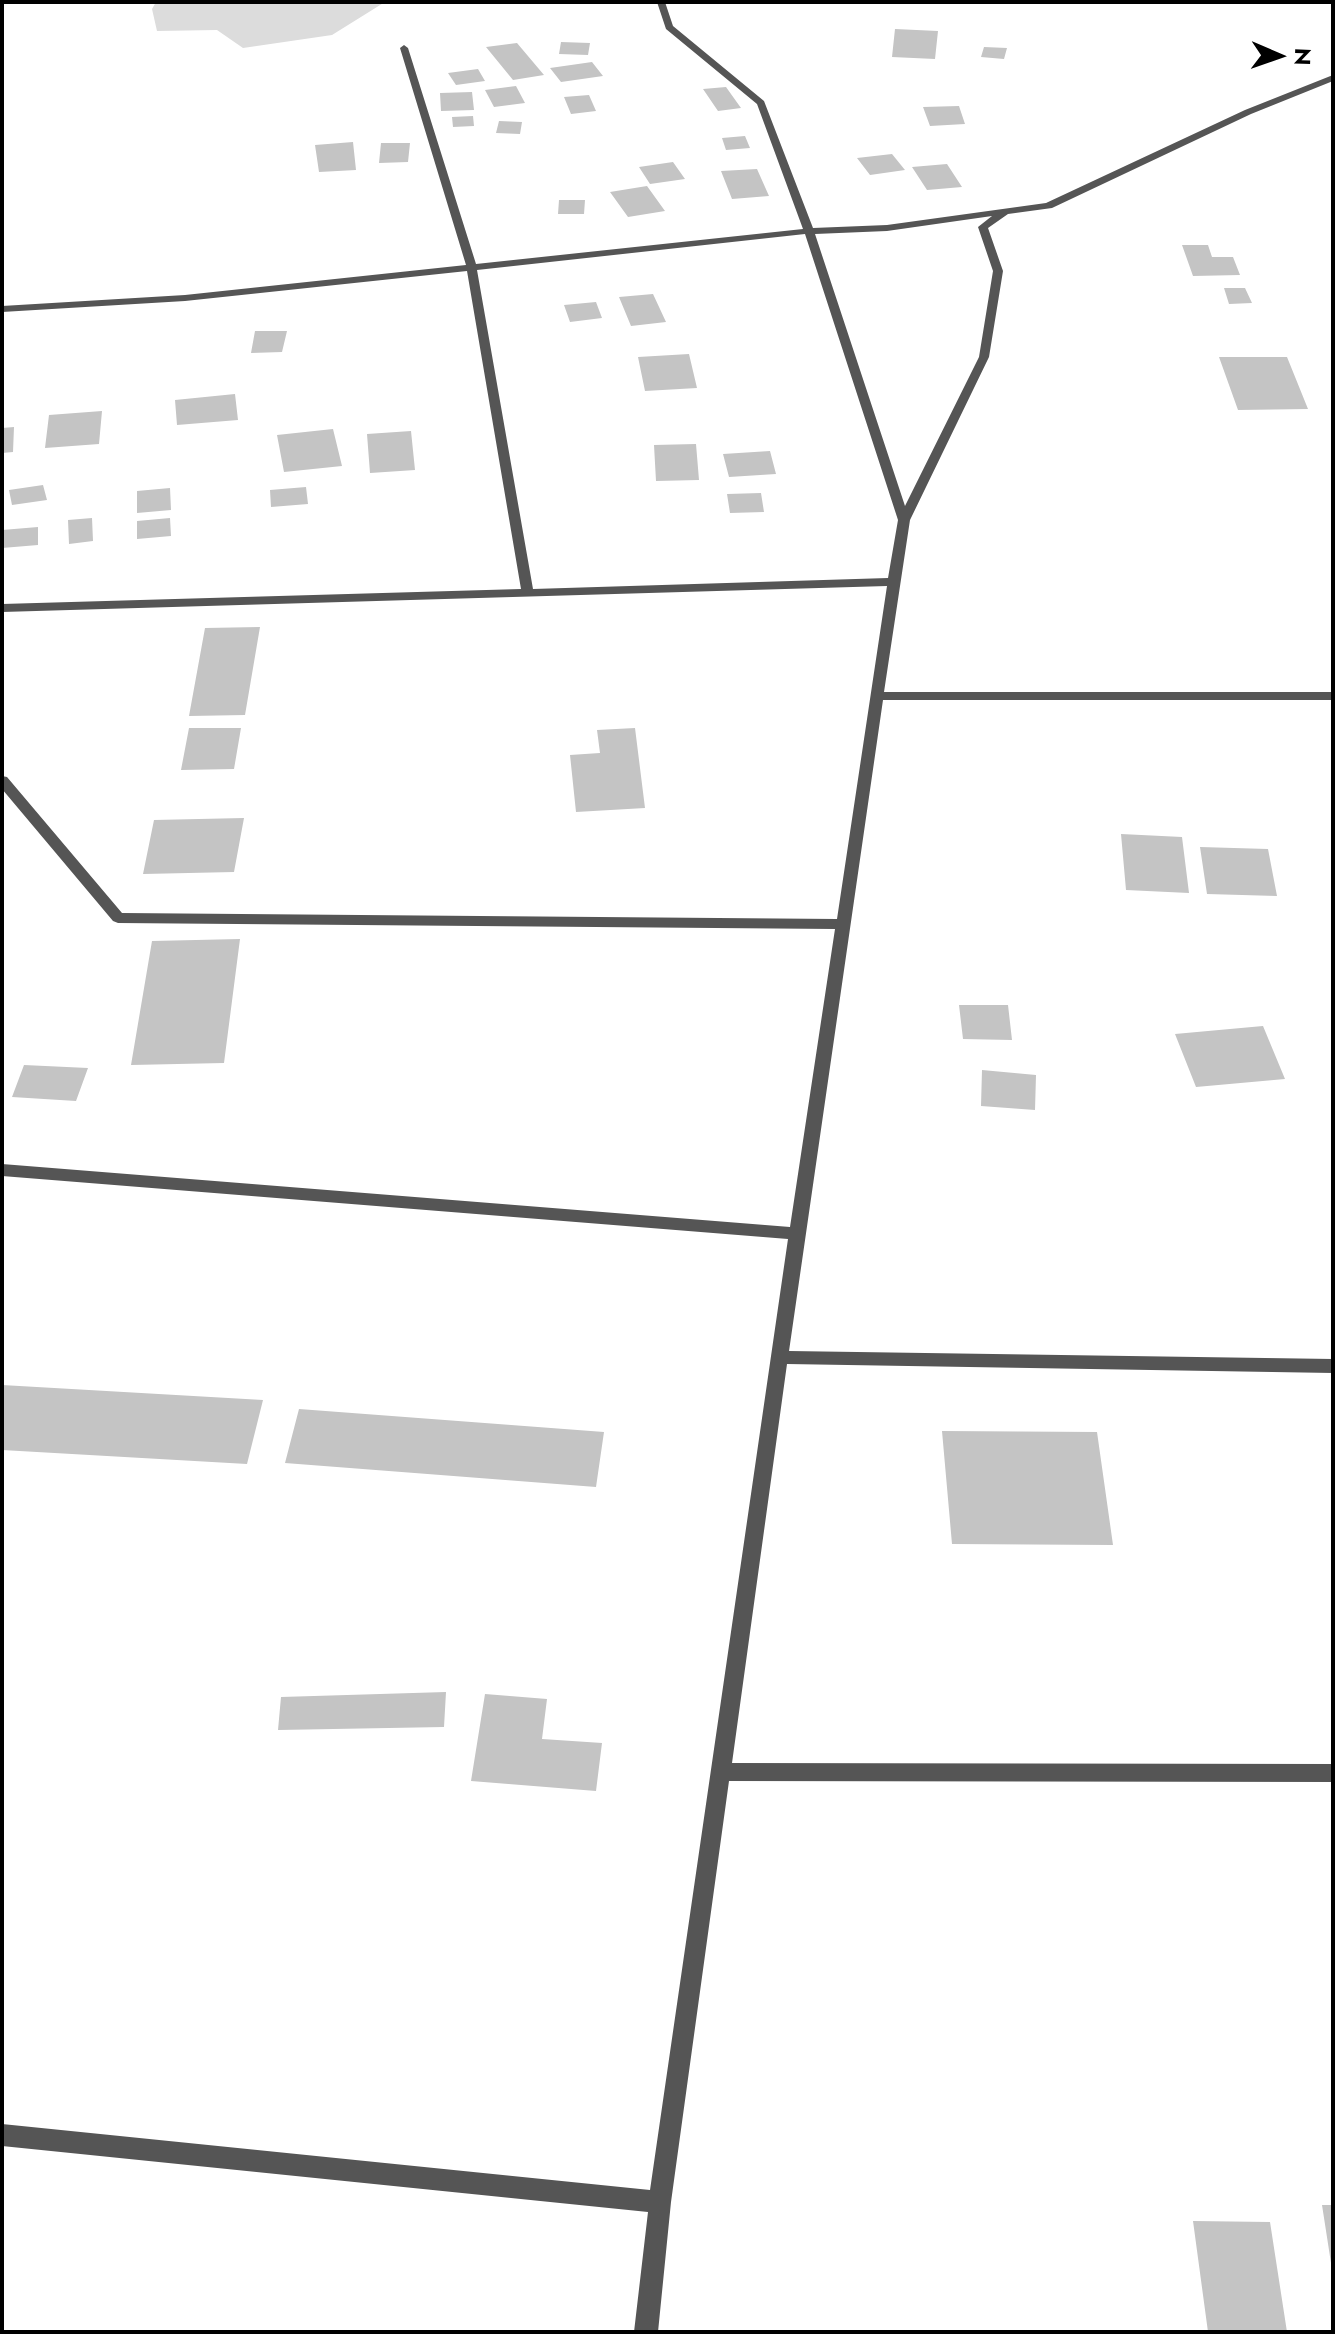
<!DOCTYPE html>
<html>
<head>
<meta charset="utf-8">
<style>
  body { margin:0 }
  #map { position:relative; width:1335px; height:2334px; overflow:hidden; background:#fff; font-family:Jost,sans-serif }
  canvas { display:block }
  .frame { position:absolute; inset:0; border:4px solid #000; pointer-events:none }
  .north { position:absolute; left:1239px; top:16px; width:80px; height:80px; -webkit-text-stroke:6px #fff; paint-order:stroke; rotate:92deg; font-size:22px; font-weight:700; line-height:32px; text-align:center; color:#000 }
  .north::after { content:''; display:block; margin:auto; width:28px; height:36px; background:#000; clip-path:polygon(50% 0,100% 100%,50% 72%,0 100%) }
</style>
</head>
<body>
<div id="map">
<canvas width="1335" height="2334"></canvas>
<div class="frame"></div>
<div class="north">N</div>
</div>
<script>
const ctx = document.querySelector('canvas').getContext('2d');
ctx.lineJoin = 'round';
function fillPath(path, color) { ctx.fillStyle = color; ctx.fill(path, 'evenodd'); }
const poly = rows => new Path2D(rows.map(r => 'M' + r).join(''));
fillPath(poly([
  [156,2,385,2,332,35,243,48,217,30,157,31,152,9]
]), '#dcdcdc');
fillPath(poly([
  [895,29,938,31,935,59,892,57],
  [561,42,590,43,588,55,559,54],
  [517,43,544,75,513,80,486,47],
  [984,47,1007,48,1004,59,981,57],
  [592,62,603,76,561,82,550,68],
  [478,69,485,81,456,85,448,73],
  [516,86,525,103,494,107,485,90],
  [726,87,741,108,718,111,703,89],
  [472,92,474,110,441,111,440,93],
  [589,95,596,111,571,114,564,97],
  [959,106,965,124,930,126,923,107],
  [473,116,474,126,453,127,452,117],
  [499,121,522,122,520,134,496,133],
  [745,136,750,148,726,150,722,138],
  [353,142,356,170,319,172,315,145],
  [381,143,410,143,408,162,379,163],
  [892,154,905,170,870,175,857,158],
  [673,162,685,179,650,184,639,167],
  [947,164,962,187,927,190,912,167],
  [757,169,769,196,732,199,721,171],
  [647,186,665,211,628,217,610,192],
  [559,200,585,200,584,214,558,214],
  [1182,245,1208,245,1212,257,1233,257,1240,275,1193,276],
  [1224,288,1245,288,1252,303,1229,304],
  [653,294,666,322,631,326,619,297],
  [596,302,602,318,570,322,564,305],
  [255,331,287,331,282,352,251,353],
  [689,354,697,388,645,391,638,357],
  [1219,357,1287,357,1308,409,1238,410],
  [235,394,238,420,177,425,175,400],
  [102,411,99,444,45,448,49,415],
  [14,427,13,452,2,453,2,428],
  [333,429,342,466,284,472,277,435],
  [411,431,415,470,370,473,367,434],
  [696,444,699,480,656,481,654,445],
  [770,451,776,474,729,477,723,454],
  [43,485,47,500,12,505,9,490],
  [306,487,308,504,271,507,270,490],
  [170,488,171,510,137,513,137,491],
  [761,493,764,512,730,513,727,494],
  [92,518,93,541,69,544,68,520],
  [170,518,171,536,137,539,137,521],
  [38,527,38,545,2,548,2,530],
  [260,627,245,715,189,716,205,628],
  [189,728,241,728,234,769,181,770],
  [635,728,645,808,576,812,570,755,600,753,597,730],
  [244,818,234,872,143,874,154,820],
  [1121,834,1182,837,1189,893,1126,890],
  [1200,847,1268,849,1277,896,1207,894],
  [240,939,224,1063,131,1065,152,941],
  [959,1005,1008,1005,1012,1040,963,1039],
  [1263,1026,1285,1079,1196,1087,1175,1034],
  [24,1065,88,1068,76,1101,12,1097],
  [982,1070,1036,1075,1035,1110,981,1106],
  [2,1385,263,1400,247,1464,2,1450],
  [299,1409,604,1432,596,1487,285,1463],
  [942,1431,1097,1432,1113,1545,952,1544],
  [446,1692,444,1727,278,1730,281,1697],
  [485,1694,547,1699,542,1739,602,1743,596,1791,471,1781],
  [1322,2205,1333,2205,1333,2263,1331,2263],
  [1193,2221,1270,2222,1287,2332,1208,2332]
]), '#c4c4c4');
fillPath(poly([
  [657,2,665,2,673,26,764,101,813,228,887,225,1046,203,1245,110,1333,75,1333,81,1251,114,1052,208,1008,214,988,228,1003,271,989,357,910,520,884,692,1333,692,1333,700,883,700,789,1351,1333,1359,1333,1373,787,1364,732,1763,1333,1764,1333,1782,729,1781,671,2202,658,2332,634,2332,648,2212,2,2146,2,2124,650,2190,788,1239,2,1176,2,1164,790,1227,835,929,118,923,113,921,2,789,2,776,7,777,122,913,837,919,887,586,2,612,2,604,521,589,467,271,185,301,2,312,2,306,185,295,466,265,400,48,404,45,408,48,476,264,803,229,757,104,666,29,657,2],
  [992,216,978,227,993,271,979,357,905,506,815,234,887,231,992,216],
  [805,234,898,520,888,578,533,589,477,270,805,234]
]), '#555');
</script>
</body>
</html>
